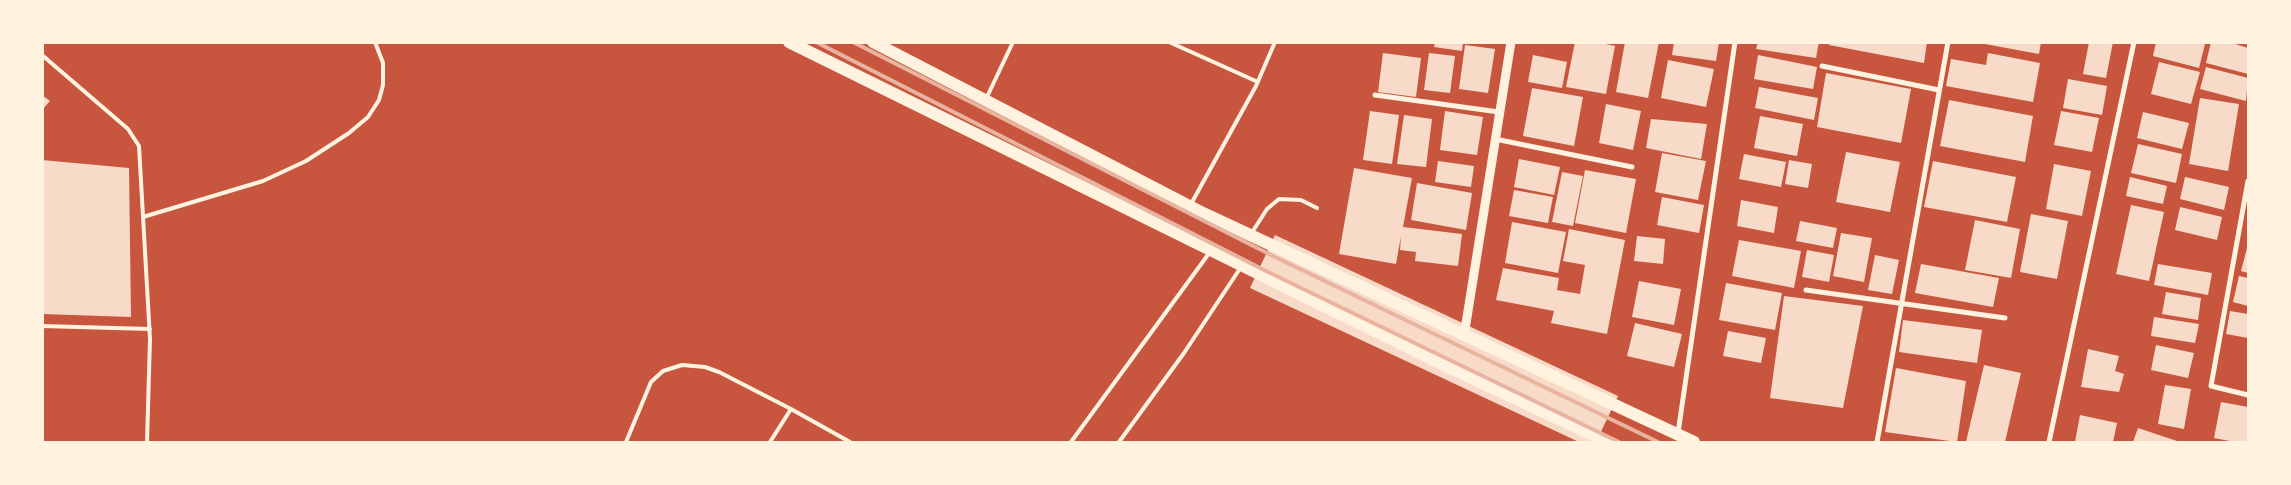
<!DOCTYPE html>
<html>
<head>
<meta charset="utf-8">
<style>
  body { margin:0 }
  #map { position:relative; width:2291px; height:485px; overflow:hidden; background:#c8553d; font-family:"Varela Round",sans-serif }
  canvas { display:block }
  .frame { position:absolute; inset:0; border:44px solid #fff3e0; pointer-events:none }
</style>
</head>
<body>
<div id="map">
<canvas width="2291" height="485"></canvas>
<div class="frame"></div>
</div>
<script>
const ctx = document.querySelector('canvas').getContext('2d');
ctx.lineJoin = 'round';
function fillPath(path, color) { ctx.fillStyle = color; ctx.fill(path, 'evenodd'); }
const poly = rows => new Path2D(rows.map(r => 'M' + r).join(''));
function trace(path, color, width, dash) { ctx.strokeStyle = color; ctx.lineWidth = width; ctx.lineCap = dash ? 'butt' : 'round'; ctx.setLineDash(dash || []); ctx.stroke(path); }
fillPath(poly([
  [1435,42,1463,42,1462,51,1434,47],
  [1575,42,1596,42,1615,46,1606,94,1566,87],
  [1625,42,1659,42,1648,98,1616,92],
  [1674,42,1719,42,1716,61,1672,55],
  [1758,42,1819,42,1816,58,1756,49],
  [1830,42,1927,42,1924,63,1829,45],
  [1974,42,2041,42,2039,54],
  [2089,42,2113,42,2106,78,2083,74],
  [2156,42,2205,44,2199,68,2153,56],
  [2211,42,2229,42,2248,48,2248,74,2206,63],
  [1465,45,1495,49,1488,93,1459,89],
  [1383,53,1421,58,1416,97,1378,92],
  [1429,53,1455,56,1450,93,1424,90],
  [1988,53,2040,63,2033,102,1946,86,1951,59,1986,65],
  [1533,55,1567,62,1562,88,1528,82],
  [1758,55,1817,67,1813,89,1754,79],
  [1668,60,1714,69,1706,107,1661,98],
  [2159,62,2200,72,2191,104,2151,94],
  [2206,67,2248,78,2246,101,2200,89],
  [1826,73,1911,89,1901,143,1817,127],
  [2068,79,2107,86,2102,115,2063,108],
  [1759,87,1818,98,1814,120,1755,108],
  [1532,88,1583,97,1574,146,1523,136],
  [42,95,50,101,42,110],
  [2200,98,2239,104,2228,171,2189,164],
  [1949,100,2033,116,2025,162,1940,146],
  [1606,104,1641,111,1633,150,1599,143],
  [1370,111,1399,115,1392,164,1363,160],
  [1445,111,1483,117,1477,155,1440,150],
  [2061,111,2099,118,2092,152,2054,145],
  [2143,112,2189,123,2182,149,2137,138],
  [1404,115,1432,119,1426,167,1397,164],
  [1760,116,1803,124,1797,156,1754,148],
  [1651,119,1707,124,1701,159,1646,148],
  [2138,144,2182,154,2176,183,2131,173],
  [1846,152,1900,162,1890,212,1836,202],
  [1662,153,1706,161,1698,200,1655,192],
  [1744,154,1786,162,1781,187,1739,179],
  [1519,159,1560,167,1554,195,1514,187],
  [42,160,129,168,131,317,42,314],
  [1789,160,1812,164,1808,188,1785,184],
  [1438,161,1474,166,1471,187,1435,182],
  [1933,161,2016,177,2007,222,1924,207],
  [2054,164,2091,171,2082,216,2046,209],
  [1354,168,1412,178,1403,227,1462,234,1458,266,1415,261,1416,252,1400,250,1401,236,1396,264,1339,254],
  [1585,170,1636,179,1626,233,1575,223],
  [1562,172,1583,176,1573,226,1552,222],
  [2130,177,2167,186,2163,204,2126,196],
  [2185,177,2229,187,2224,210,2180,199],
  [1417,183,1472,193,1466,230,1411,220],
  [1514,190,1553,197,1548,223,1509,216],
  [1662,197,1704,205,1699,233,1657,225],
  [1741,200,1778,207,1774,233,1737,226],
  [2131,205,2164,212,2149,281,2116,274],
  [2180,207,2222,217,2217,240,2175,230],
  [2031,214,2068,221,2057,279,2020,272],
  [1975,220,2020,229,2011,278,1965,270],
  [1800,221,1837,228,1833,248,1796,241],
  [1512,222,1566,232,1558,273,1505,263],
  [1569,229,1625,240,1607,334,1551,323,1554,311,1496,300,1503,268,1559,278,1557,290,1580,294,1585,265,1563,261],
  [1841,233,1872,238,1864,282,1833,276],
  [1275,235,1618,396,1596,442,1579,442,1250,288],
  [1637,236,1665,239,1663,264,1634,261],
  [1739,240,1801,251,1794,288,1732,276],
  [2247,248,2248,248,2248,273,2241,271],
  [1807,250,1834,255,1829,282,1802,277],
  [1875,255,1899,260,1892,294,1868,290],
  [1921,264,1999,278,1993,307,1915,293],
  [2158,264,2212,273,2208,295,2154,285],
  [2239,276,2248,278,2248,306,2233,302],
  [1639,281,1681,289,1674,325,1632,317],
  [1726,283,1782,293,1775,330,1719,320],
  [2166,292,2201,298,2198,320,2162,314],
  [1784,296,1863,306,1843,408,1770,398],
  [2230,311,2248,314,2248,338,2226,334],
  [2154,317,2199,324,2195,343,2151,336],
  [1903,320,1982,330,1977,363,1899,352],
  [1635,323,1682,334,1674,367,1627,356],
  [1728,331,1766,338,1761,363,1723,356],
  [2156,345,2194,353,2188,378,2151,370],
  [2088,349,2119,356,2115,371,2124,374,2119,392,2081,387],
  [1984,365,2021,373,2005,442,1966,442],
  [1896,368,1966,381,1957,442,1885,432],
  [2165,385,2191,389,2184,429,2158,424],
  [2221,402,2248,407,2248,442,2235,442,2214,438],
  [2080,415,2117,423,2113,442,2075,442],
  [2138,428,2180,442,2133,442]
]), '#f7dbc8');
trace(poly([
  [1169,42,1258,82],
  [42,55,128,129,139,146,150,339,147,442],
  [986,99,1013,42],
  [1191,204,1256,86,1275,42],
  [143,217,263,181,306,161,349,133,368,117,379,100,383,85,383,63,375,42],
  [1251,234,1267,209,1279,199,1301,200,1317,208],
  [42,326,150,329],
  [626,442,651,382,663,371,682,365,705,367,719,372,791,409],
  [770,442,791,409,850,442],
  [1071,442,1210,252],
  [1119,442,1184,353,1241,267]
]), '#fff3e0', 4);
trace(poly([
  [1822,66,1939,90],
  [1375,95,1499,112],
  [1495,139,1632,167],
  [2248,181,2211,386,2248,395],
  [1806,290,2005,318],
  [1678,433,1735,42],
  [1877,442,1948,42],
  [2049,442,2134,42]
]), '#fff3e0', 5);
trace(poly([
  [1464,336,1511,42]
]), '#fff3e0', 9);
trace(poly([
  [789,42,1444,365,1608,442],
  [873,42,1203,213,1694,442]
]), '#fff3e0', 12);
trace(poly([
  [816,42,1266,271,1619,442],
  [853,42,1273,256,1658,442]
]), '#e9b49f', 4);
</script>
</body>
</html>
